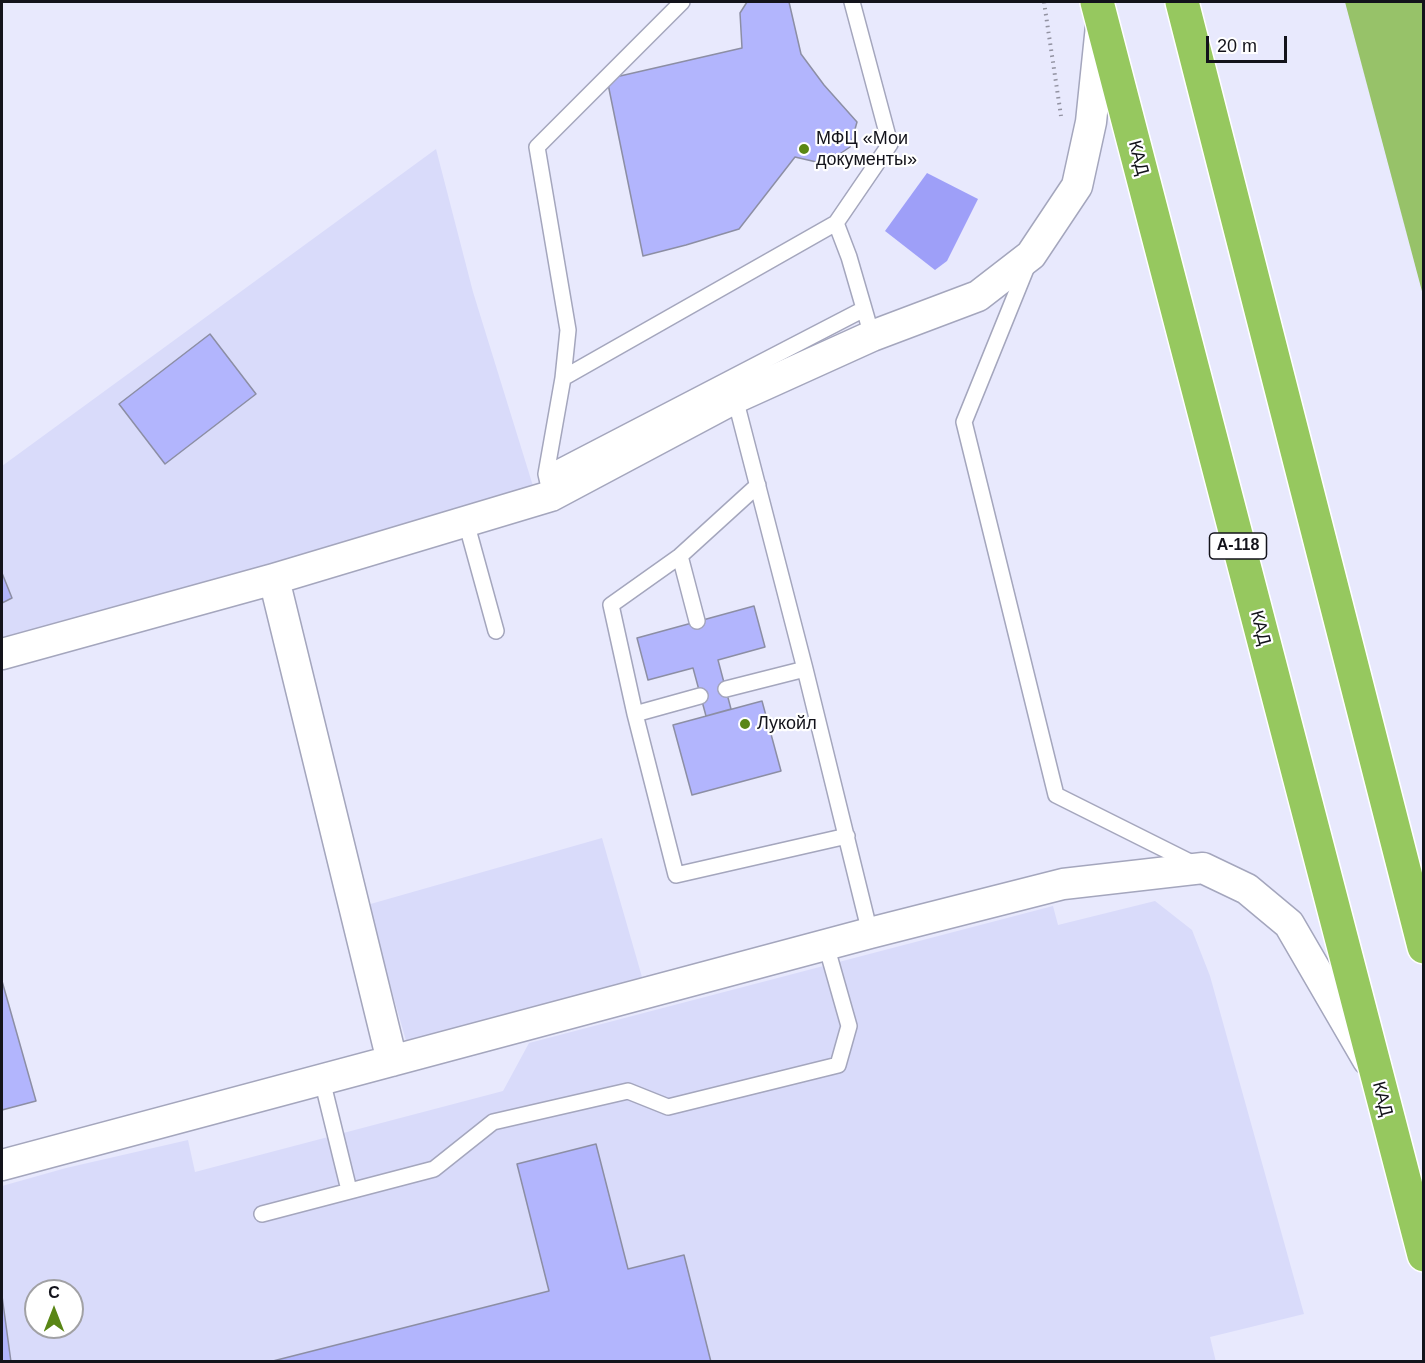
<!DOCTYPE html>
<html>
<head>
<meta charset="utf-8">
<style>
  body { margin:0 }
  #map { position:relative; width:1425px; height:1363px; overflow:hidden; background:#e8e9fd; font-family:Helvetica,sans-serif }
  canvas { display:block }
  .frame { position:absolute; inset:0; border:3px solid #13131b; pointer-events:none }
  .north { position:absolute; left:24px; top:1279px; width:60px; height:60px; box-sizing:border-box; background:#fff; border:2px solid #a1a1a4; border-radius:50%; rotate:0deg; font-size:16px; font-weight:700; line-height:24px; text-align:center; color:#13131b }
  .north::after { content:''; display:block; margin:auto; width:21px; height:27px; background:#598615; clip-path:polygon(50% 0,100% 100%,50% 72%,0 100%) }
  .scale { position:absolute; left:1206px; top:36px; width:81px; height:27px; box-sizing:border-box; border:3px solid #13131b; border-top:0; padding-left:8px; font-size:18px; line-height:21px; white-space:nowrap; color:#13131b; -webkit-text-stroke:4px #fff; paint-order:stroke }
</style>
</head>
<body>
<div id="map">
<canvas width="1425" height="1363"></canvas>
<div class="frame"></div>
<div class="north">С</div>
<div class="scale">20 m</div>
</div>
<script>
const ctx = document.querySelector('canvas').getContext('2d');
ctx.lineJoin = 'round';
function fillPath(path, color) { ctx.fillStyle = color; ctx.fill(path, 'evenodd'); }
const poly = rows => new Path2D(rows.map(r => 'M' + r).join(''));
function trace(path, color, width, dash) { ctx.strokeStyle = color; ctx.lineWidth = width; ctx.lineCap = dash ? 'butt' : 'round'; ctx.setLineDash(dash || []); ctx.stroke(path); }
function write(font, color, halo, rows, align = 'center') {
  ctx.font = font + ' Helvetica,sans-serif'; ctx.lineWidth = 4.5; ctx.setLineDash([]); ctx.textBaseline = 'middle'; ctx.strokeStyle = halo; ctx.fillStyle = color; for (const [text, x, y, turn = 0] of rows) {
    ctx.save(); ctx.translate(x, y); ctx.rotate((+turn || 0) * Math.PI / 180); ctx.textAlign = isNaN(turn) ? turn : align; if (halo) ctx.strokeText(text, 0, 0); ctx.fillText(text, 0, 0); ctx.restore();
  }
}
fillPath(poly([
  [436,149,473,292,533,486,269,564,2,639,2,466],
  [602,838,642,977,407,1044,367,905],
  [1155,901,1192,930,1210,976,1304,1314,1210,1337,1216,1362,2,1362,2,1186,66,1168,188,1140,195,1172,503,1091,529,1043,1053,906,1058,925],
  [36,1291,72,1291,72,1327,36,1327]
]), '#d9dbfa');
fillPath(poly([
  [1345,2,1423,2,1423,295]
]), '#97c269');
fillPath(poly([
  [927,173,978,199,947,261,935,270,885,231]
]), '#9e9ff8');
const building = poly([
  [747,2,789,2,801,54,824,85,857,122,850,147,825,164,795,157,739,229,686,245,643,256,607,79,742,48,740,13,747,2],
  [210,334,256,394,165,464,119,404,210,334],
  [2,573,12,598,2,603,2,573],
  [754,606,765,647,718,660,731,709,706,716,693,668,648,680,637,638,754,606],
  [762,701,781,771,692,795,673,725,762,701],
  [2,981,36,1101,2,1110,2,981],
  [596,1144,628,1269,684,1255,711,1362,269,1362,549,1291,517,1164,596,1144],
  [2,1296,11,1362,2,1362,2,1296]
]);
fillPath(building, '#b2b5fd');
trace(building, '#8c8ea4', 1.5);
const lane = poly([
  [852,2,890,144,836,223,849,257,872,336],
  [1028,264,964,422,1056,795,1196,865],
  [563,378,836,223],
  [735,398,805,669,870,933],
  [546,474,864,309],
  [758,485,680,556,611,605,635,714,676,875,847,836],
  [551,496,546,474,563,378,568,330,537,147,682,2],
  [466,522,496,631],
  [680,556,697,621],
  [726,689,805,669],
  [635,714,700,696],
  [322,1080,349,1190],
  [262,1214,434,1169,493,1122,628,1091,668,1107,838,1065,849,1026,826,945]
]);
const street = poly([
  [274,579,392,1061],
  [2,654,274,579,551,496,735,398,872,336,978,296,1031,255,1077,186,1091,122,1101,26],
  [2,1165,870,933,1063,884,1203,868,1247,889,1289,924,1368,1060]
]);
const highway = poly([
  [1097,2,1424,1255],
  [1182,2,1424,947]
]);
trace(lane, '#a4a6bd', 18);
trace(street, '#a4a6bd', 33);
trace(highway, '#fff', 36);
trace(poly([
  [1044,2,1061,116]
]), '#9292a1', 4, [1.5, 4.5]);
trace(lane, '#fff', 15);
trace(street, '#fff', 30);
trace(highway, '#96c85f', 33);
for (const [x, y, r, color] of [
  [804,149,6,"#598615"],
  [745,724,6,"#598615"]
]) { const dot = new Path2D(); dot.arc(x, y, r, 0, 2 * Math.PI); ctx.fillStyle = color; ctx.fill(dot); trace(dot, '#fff', 2); }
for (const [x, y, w] of [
  [1238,546,57]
]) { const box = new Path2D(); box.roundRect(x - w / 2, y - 13, w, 26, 4.5); ctx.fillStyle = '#fff'; ctx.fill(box); trace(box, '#13131b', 1.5); }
write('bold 16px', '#13131b', null, [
  ["А-118",1238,546]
]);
write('18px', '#13131b', '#fff', [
  ["МФЦ «Мои",816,139],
  ["документы»",816,160],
  ["Лукойл",757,724]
], 'left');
write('18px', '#13131b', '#fff', [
  ["КАД",1138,158,75],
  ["КАД",1260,628,75],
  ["КАД",1382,1099,75]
]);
</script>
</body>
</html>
